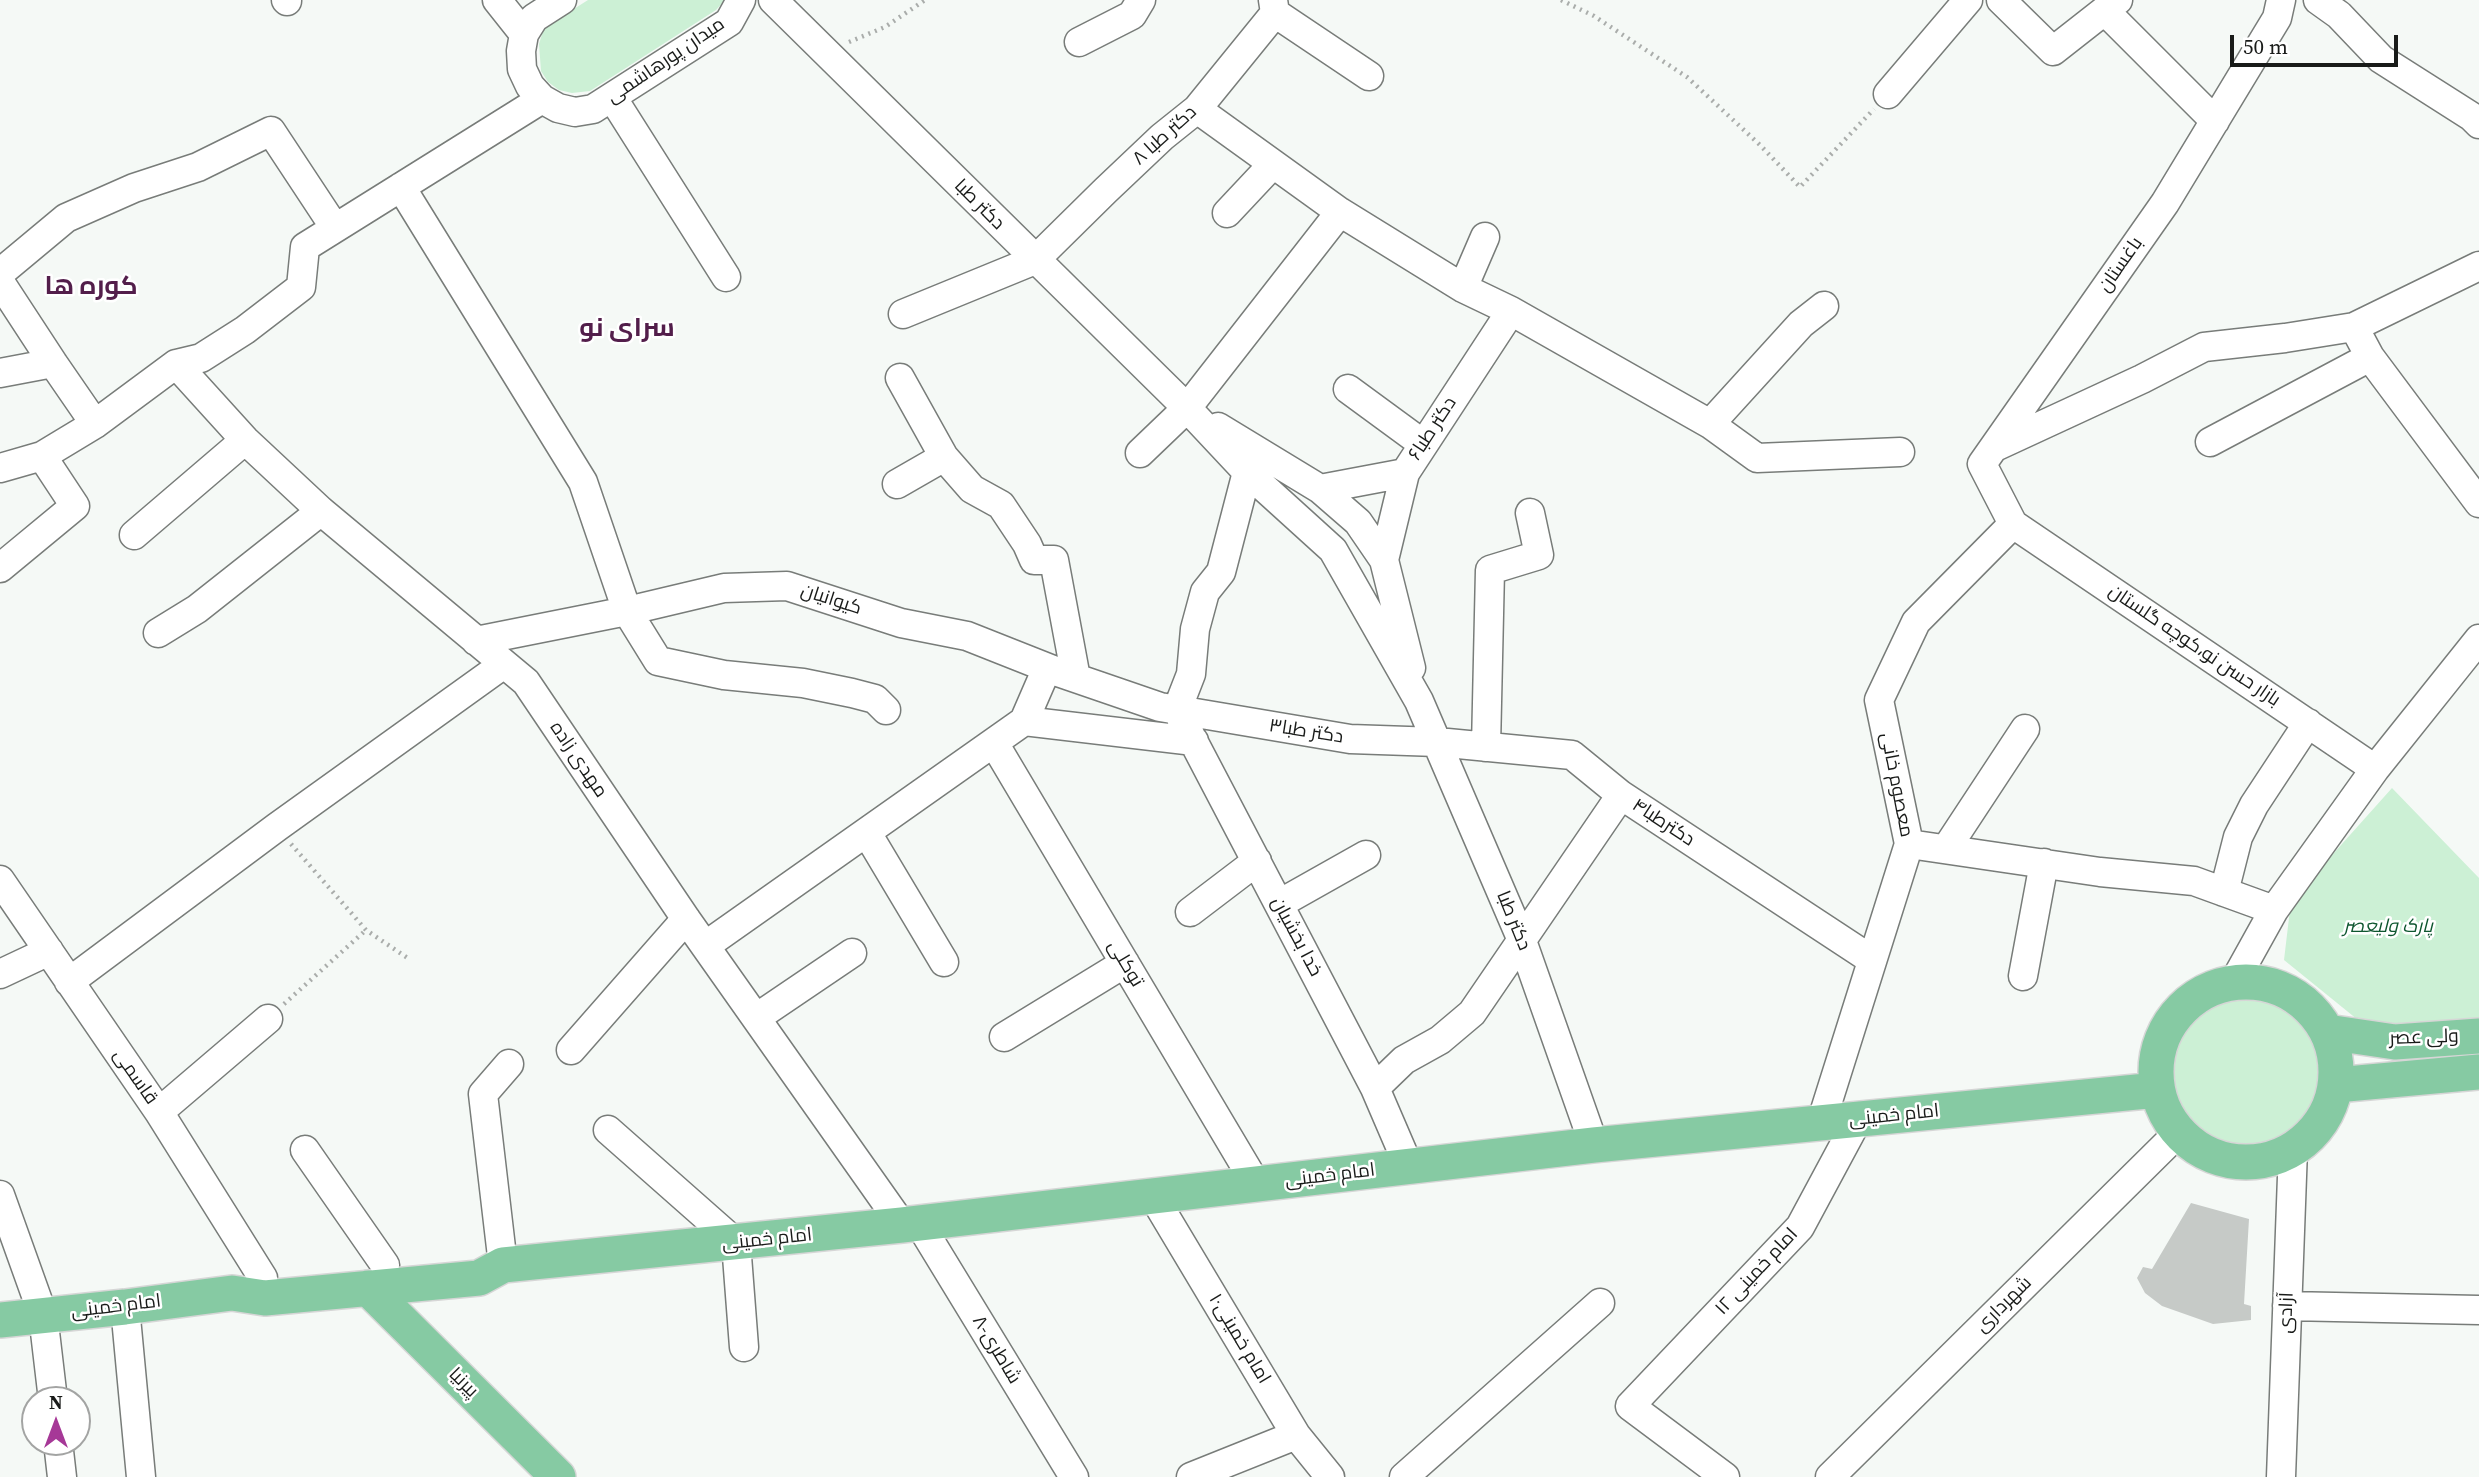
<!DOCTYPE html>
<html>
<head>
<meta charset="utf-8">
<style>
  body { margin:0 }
  #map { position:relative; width:2479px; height:1477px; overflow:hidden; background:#f5f9f6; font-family:"Source Serif 4",serif }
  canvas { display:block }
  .north { position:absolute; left:21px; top:1386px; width:70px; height:70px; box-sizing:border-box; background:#fff; border:2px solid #a3a4a3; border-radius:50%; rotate:0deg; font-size:19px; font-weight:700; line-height:28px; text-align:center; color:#191b19 }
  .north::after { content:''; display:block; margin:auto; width:24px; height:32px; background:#a63897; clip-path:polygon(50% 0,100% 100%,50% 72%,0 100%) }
  .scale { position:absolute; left:2230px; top:35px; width:168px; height:32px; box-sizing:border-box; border:4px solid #191b19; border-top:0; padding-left:9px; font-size:21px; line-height:24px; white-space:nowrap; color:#191b19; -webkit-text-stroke:5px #fff; paint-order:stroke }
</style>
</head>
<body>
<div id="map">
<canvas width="2479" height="1477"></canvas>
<div class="north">N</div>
<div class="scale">50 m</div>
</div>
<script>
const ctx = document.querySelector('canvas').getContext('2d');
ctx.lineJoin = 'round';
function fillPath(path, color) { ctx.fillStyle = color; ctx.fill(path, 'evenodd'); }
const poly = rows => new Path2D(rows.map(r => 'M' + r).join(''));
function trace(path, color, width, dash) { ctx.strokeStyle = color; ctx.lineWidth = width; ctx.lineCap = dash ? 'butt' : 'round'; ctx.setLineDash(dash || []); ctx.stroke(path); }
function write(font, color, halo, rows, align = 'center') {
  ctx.font = font + ' "Source Serif 4",Cairo,serif'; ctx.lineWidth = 5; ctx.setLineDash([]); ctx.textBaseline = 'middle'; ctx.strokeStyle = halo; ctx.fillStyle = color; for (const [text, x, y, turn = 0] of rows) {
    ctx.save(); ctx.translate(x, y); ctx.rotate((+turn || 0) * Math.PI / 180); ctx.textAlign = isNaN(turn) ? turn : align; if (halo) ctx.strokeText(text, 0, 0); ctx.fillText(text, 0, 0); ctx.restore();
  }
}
fillPath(poly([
  [588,0,725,0,716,10,590,91,572,93,559,90,548,82,541,71,539,44,544,28],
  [2392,788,2479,878,2479,1026,2379,1037,2284,960,2291,901],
  '2171 1072a74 74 0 1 1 148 0a74 74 0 1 1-148 0Z'
]), '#ccf0d5');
fillPath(poly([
  [2191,1203,2249,1219,2244,1304,2251,1306,2251,1320,2213,1324,2162,1306,2145,1293,2137,1278,2143,1267,2152,1269]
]), '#c6cac7');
const minor = poly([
  [286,0,287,1],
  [497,0,524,34],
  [562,0,534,18,524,34,521,51,522,69,530,86,542,99,558,108,575,112,593,109,729,22,741,0],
  [773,0,1187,408,1247,472,1333,550,1419,701,1521,938,1594,1145],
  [2001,0,2053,51,2118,0],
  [2281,0,2277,18,2165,203,1982,464,2013,524,2375,769],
  [2318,0,2339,15,2381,59,2472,117,2479,124],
  [2106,12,2215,121],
  [1275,13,1369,76],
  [1079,42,1132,15,1141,0],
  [1888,94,1968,0],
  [612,97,726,277],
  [1197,109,1340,212,1463,288,1511,311,1710,424,1801,324,1824,306],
  [401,187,583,482,627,611,658,661,724,675,803,683,852,693,875,699,886,710],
  [1227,213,1273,164],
  [0,273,66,218,134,188,198,167,271,131,335,228],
  [0,282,53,363,95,424],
  [1463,288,1485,237],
  [903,314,1035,260,1105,191,1162,137,1197,109,1275,13,1273,0],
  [2354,327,2370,357,2479,503],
  [176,364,245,440,321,511,526,682,686,919,902,1225],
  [0,373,53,363],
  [900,378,944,457,972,489,1001,505,1027,544,1034,560,1054,560,1076,678],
  [1348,389,1423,444],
  [1710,424,1757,458,1900,452],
  [1218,427,1320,489,1358,522,1384,560,1411,668],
  [2210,442,2370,357],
  [1995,447,2142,379,2204,347,2285,338,2354,327,2479,266],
  [1140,453,1187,408,1340,212],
  [0,468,42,456,95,424,176,364,201,358,245,330,301,287,305,247,542,99],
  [897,484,944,457],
  [1320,489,1405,473],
  [134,535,245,440],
  [1384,560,1405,473,1511,311],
  [0,568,75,506,42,456],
  [158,633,197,609,321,511],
  [476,641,627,611,724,588,787,586,901,623,967,636,1058,672,1160,707,1350,739,1437,742,1572,755,1621,795,1872,960],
  [1177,710,1375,1088,1409,1167],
  [1177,710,1191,674,1195,629,1205,592,1221,572,1247,472],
  [1024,721,1194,741],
  [994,743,1256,1184],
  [1486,747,1490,570,1539,555,1530,513],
  [867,833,944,962],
  [1909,844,2100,872,2194,881,2274,910],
  [1946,849,2025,729],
  [0,880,159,1112,263,1278],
  [2224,892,2238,837,2254,805,2308,723],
  [1279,904,1366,855],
  [1190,912,1257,861],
  [705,946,1024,721,1047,668],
  [0,974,49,951],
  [2023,976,2044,863],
  [69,982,277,827,504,664],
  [2234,982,2274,910,2375,769,2479,639],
  [756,1018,852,953],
  [1004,1037,1125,963],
  [571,1050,686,919],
  [1375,1088,1404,1060,1440,1040,1472,1013,1621,795],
  [159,1112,268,1019],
  [1821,1123,1909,844,1879,700,1916,622,2013,524],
  [608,1130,736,1243,744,1347],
  [305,1150,385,1265],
  [0,1195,43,1315,53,1400],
  [1153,1196,1296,1435,1330,1477],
  [919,1223,1074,1477],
  [503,1265,483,1094,509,1064],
  [2287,1306,2479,1310],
  [125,1307,141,1477],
  [58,1442,62,1477],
  [1191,1477,1296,1435],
  [1404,1477,1600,1303],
  [1725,1477,1630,1406,1800,1227,1858,1119],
  [1830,1477,2179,1132],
  [2281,1477,2293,1149]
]);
const major = poly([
  '2156 1072a90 90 0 1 1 180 0a90 90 0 1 1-180 0Z',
  [2327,1032,2395,1042,2479,1036],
  [2336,1085,2479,1072],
  [368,1288,558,1477],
  [0,1320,125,1307,232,1293,265,1298,479,1278,503,1265,902,1225,1594,1145,2157,1090]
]);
trace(minor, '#787c79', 31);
trace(major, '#d6d6d6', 38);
trace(poly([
  [1561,0,1594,16,1687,77,1760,145,1800,187,1874,109],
  [849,42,885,27,925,0],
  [291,844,366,930,409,959],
  [284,1004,366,930]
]), '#aaadab', 4.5, [2, 5]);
trace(minor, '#fff', 28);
trace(major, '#86caa3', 35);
write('19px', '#191b19', '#fff', [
  ["میدان پورهاشمی",666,61,-34],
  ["دکتر طبا ۸",1165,136,-42],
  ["دکتر طبا",979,205,45],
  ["باغستان",2121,265,-55],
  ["دکتر طبا۶",1433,429,-57],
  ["کیوانیان",831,600,18],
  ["بازار حسن نو،کوچه گلستان",2194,646,34],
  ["دکتر طبا۳",1306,732,9],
  ["مهدی زاده",578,760,56],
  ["معصوم خانی",1896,785,79],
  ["دکترطبا۴",1663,823,33],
  ["دکتر طبا",1513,921,68],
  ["خدا بخشیان",1296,937,62],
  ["توکلی",1125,964,59],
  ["ولی عصر",2424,1038,-2],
  ["قاسمی",135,1077,55],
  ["امام خمینی",1894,1116,-6],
  ["امام خمینی",1330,1176,-7],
  ["امام خمینی",767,1240,-6],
  ["امام خمینی ۱۲",1757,1272,-47],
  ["شهرداری",2004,1305,-45],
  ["امام خمینی",116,1307,-7],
  ["آزادی",2287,1313,-88],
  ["امام خمینی۱۰",1239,1339,59],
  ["۸-شاطری",996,1350,59],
  ["پیرنیا",463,1383,45]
]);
write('italic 19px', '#0e562f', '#fff', [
  ["پارک ولیعصر",2388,927]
]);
write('bold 26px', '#531e4b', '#fff', [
  ["کوره ها",91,287],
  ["سرای نو",627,329]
]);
</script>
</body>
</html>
